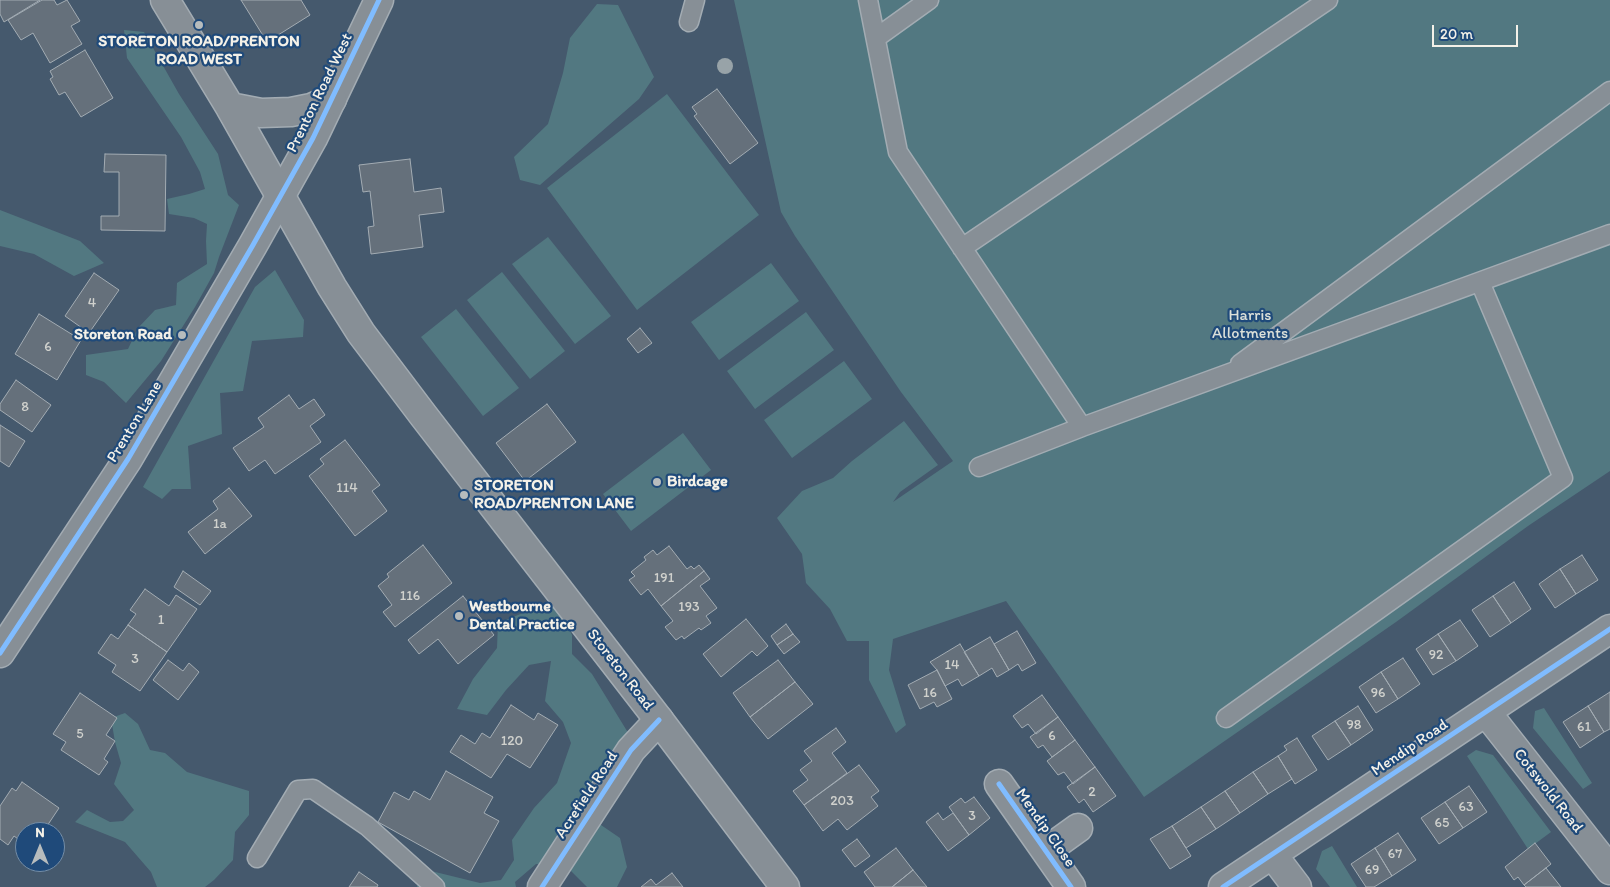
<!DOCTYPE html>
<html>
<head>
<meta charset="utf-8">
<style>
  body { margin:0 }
  #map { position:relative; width:1610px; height:887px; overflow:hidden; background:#45596d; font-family:Itim,sans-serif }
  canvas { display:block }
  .north { position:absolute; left:15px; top:822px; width:50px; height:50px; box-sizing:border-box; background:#1f4a7a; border:1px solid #748da6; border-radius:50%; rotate:0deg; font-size:14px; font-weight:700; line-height:20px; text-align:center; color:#f4f1e8 }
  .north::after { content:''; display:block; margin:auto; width:18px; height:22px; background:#b7bcbd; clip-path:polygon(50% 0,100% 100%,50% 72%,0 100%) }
  .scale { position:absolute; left:1432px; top:25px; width:86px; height:22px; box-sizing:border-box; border:2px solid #f4f1e8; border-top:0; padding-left:6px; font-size:15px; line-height:18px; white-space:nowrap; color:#f4f1e8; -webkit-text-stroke:4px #1f4a7a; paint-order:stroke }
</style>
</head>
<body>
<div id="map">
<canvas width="1610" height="887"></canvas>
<div class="north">N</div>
<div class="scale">20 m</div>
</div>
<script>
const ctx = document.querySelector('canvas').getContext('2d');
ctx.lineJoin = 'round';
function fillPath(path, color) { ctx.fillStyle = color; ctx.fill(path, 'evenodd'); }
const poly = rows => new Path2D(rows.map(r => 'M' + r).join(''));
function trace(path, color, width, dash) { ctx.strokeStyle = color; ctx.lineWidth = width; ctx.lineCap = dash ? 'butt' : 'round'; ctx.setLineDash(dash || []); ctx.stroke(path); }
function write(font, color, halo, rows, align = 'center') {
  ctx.font = font + ' Itim,sans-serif'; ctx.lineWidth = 4.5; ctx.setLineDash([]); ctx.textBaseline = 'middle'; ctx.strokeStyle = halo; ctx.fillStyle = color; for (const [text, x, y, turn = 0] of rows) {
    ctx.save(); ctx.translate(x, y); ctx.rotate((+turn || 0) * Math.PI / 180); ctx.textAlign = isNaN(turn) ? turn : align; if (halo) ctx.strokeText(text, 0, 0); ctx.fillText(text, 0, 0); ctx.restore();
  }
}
fillPath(poly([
  [734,0,1610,0,1610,471,1528,526,1396,622,1144,797,1006,601,893,639,889,670,906,725,896,733,869,680,869,641,847,641,830,609,806,583,802,554,777,518,802,491,833,478,852,461,904,421,938,465,900,492,893,502,953,461,901,392,795,236,781,212],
  [597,4,618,5,654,77,639,99,540,185,520,180,514,157,548,124,563,73,570,38],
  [124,30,144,32,179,94,218,154,228,195,239,205,219,257,214,273,195,307,161,361,126,403,104,382,86,375,86,355,128,349,138,328,155,310,176,305,177,283,207,264,206,241,207,224,194,218,169,214,167,199,189,194,205,189,200,172,181,137,127,58],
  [667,94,759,215,637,310,547,188],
  [0,210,80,241,104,263,74,276,34,254,0,246],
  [548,237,611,316,575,344,512,264],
  [771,263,799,301,719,360,691,322],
  [275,270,304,320,303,337,252,341,243,391,220,393,222,434,188,446,191,489,172,489,162,499,143,487,255,287],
  [502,272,565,351,530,379,467,300],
  [456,309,519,388,483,416,421,337],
  [806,312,834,350,755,409,727,371],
  [844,361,872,399,792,458,764,420],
  [683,433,711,470,631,531,603,494],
  [538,607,558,607,572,635,572,654,592,674,643,757,620,791,587,806,601,825,620,838,627,867,617,887,587,887,567,867,536,864,515,882,516,887,417,887,419,868,480,883,501,880,514,860,512,840,534,808,557,783,571,743,563,722,545,701,551,661,529,665,506,690,487,715,457,709,473,679,497,648,498,623],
  [1544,708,1592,783,1583,789,1533,728,1535,711],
  [125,713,138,724,150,750,165,753,187,772,249,791,249,815,235,832,233,860,214,880,205,887,157,887,151,872,125,842,75,822,87,810,110,822,123,821,134,810,114,784,121,763,115,742,111,718],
  [1476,750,1493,755,1551,832,1528,849,1467,756],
  [1332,846,1357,887,1330,887,1316,869,1322,851]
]), '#527881');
const building = poly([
  [0,0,40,0,4,22,0,14,0,0],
  [42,0,54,0,57,5,67,0,80,21,71,26,82,44,50,63,33,33,21,40,8,20,42,0],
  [241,0,301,0,310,15,267,42,241,0],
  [85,50,113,98,81,117,65,92,59,95,50,79,53,77,50,71,85,50],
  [717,89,758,143,730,164,694,116,697,114,692,107,717,89],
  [105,154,166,155,165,231,101,230,101,216,119,216,119,172,104,172,105,154],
  [410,159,414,192,441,188,444,212,419,215,423,247,371,254,368,227,374,226,370,191,363,192,359,165,410,159],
  [94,273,119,290,89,333,65,316,94,273],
  [39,314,81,340,57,380,15,354,39,314],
  [640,328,652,343,638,353,627,339,640,328],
  [16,380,51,405,32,432,0,410,0,404,16,380],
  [289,395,299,409,314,399,325,415,310,426,321,442,275,474,265,460,249,471,233,448,264,427,258,418,289,395],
  [547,404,576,442,525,481,496,443,547,404],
  [0,425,25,441,9,467,0,461,0,425],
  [345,440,380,485,372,491,387,511,355,536,309,476,324,464,320,459,345,440],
  [229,488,252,516,205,554,188,532,218,509,213,501,229,488],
  [423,545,452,583,395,627,383,612,392,605,378,586,389,577,387,574,423,545],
  [669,546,687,569,691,566,694,569,699,565,704,571,661,606,648,589,641,595,629,580,635,576,631,572,646,560,644,557,653,550,657,555,669,546],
  [1582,555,1598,580,1576,594,1560,569,1582,555],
  [1560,569,1576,594,1555,608,1539,584,1560,569],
  [183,571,211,591,200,605,174,587,183,571],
  [704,571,710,579,700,586,717,608,706,616,711,623,701,630,699,628,684,639,682,636,676,640,665,627,673,621,661,606,704,571],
  [1514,582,1531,609,1511,623,1493,596,1514,582],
  [145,589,169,606,176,595,197,609,167,652,128,625,136,614,130,610,145,589],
  [463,596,494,635,458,664,438,639,419,654,408,640,463,596],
  [1493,596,1511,623,1490,637,1472,610,1493,596],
  [746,619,768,646,757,656,752,651,721,677,703,654,746,619],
  [1460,620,1478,646,1456,661,1438,634,1460,620],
  [786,624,793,634,777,645,771,636,786,624],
  [128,625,167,652,140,691,112,672,116,665,98,653,111,634,118,639,128,625],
  [1017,631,1036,663,1022,671,1018,664,1009,670,994,644,1017,631],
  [793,634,800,642,784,654,777,645,793,634],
  [1438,634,1456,661,1433,675,1416,649,1438,634],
  [990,637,1009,670,997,677,992,668,979,676,964,652,990,637],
  [960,644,979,676,962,686,958,679,945,686,937,670,930,662,960,644],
  [1403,658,1420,684,1398,699,1381,672,1403,658],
  [168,660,183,671,189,663,199,672,178,700,153,680,168,660],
  [778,660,795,682,750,717,733,693,778,660],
  [937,670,952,699,937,707,934,702,920,709,908,685,937,670],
  [1381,672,1398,699,1376,713,1359,687,1381,672],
  [795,682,813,704,768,739,750,717,795,682],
  [1610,692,1610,729,1604,732,1588,706,1610,692],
  [80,693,117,718,106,735,115,741,104,759,108,762,99,775,61,750,66,742,53,734,80,693],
  [1042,695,1058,717,1036,734,1028,724,1022,728,1013,716,1042,695],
  [511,705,534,720,538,713,558,725,530,768,507,754,491,778,450,752,461,735,475,744,482,733,490,738,511,705],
  [1358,706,1373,730,1351,745,1335,721,1358,706],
  [1588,706,1604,732,1580,748,1563,722,1588,706],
  [1058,717,1075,740,1052,757,1043,745,1038,748,1030,737,1058,717],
  [1335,721,1351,745,1328,760,1312,736,1335,721],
  [836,728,846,742,832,753,847,773,804,805,793,791,808,780,800,770,812,761,804,751,836,728],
  [1297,738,1317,770,1295,784,1278,756,1287,750,1284,746,1297,738],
  [1075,740,1095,767,1073,784,1064,772,1058,775,1047,761,1075,740],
  [1278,756,1292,779,1268,794,1253,772,1278,756],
  [859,765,879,791,871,797,878,806,847,830,838,819,823,831,804,805,859,765],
  [1095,767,1116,796,1093,812,1084,799,1079,803,1067,787,1095,767],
  [446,771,493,797,484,813,499,821,470,873,378,822,394,792,409,800,414,791,430,800,446,771],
  [1253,772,1268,794,1240,813,1225,791,1253,772],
  [22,782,59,808,43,832,25,832,25,844,14,836,8,845,0,839,0,806,12,788,16,791,22,782],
  [1469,786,1487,812,1463,828,1445,802,1469,786],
  [1225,791,1240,813,1216,829,1201,807,1225,791],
  [974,797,990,818,969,835,949,807,961,798,965,803,974,797],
  [1445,802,1463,828,1439,844,1421,818,1445,802],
  [1201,807,1216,829,1186,848,1172,826,1201,807],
  [938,813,943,820,953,813,969,835,948,851,926,822,938,813],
  [1172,826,1191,856,1170,869,1150,839,1172,826],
  [1398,833,1416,860,1392,876,1375,848,1398,833],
  [857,839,870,856,855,867,842,850,857,839],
  [1535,843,1551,864,1524,885,1518,877,1514,880,1505,867,1535,843],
  [896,848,913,870,892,887,875,887,864,872,896,848],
  [1375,848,1392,876,1374,887,1366,887,1351,864,1375,848],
  [1546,868,1561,887,1526,887,1524,885,1546,868],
  [913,870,927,887,892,887,913,870],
  [359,872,378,885,377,887,349,887,359,872],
  [672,873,683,887,641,887,651,879,656,885,672,873]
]);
fillPath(building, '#65707b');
trace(building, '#a3acb3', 1);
const service = poly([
  [868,0,898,152,1082,427,1610,234],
  [689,22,695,0],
  [876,38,929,0],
  [962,248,1328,0],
  [1240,364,1610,91],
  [979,467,1082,427],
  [1226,718,1563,478,1480,282],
  [257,858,298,790,313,789,367,826,435,887]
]);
const minor = poly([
  [1486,712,1610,870],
  [999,784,1071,887],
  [1046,851,1078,828],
  [1272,854,1297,887],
  [542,887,631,750,659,720],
  [1223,887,1610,629]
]);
const tertiary = poly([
  [0,653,128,459,253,245,313,138,379,0]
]);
const secondary = poly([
  [165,0,230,107,332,287,361,333,423,415,659,720,785,887],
  [230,107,261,113,291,112,311,108,332,99]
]);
trace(service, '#a3acb3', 21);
trace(minor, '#a3acb3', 31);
trace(tertiary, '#a3acb3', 31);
trace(secondary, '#a3acb3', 31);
trace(service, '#878f96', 18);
trace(minor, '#878f96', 28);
trace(tertiary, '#878f96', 28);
trace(secondary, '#878f96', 28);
trace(poly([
  [0,653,128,459,253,245,313,138,379,0],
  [999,784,1071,887],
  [542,887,631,750,659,720],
  [1223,887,1610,629]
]), '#80bcff', 5);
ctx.fillStyle = '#98a3a8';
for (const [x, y] of [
  [725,66]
]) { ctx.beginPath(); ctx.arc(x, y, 8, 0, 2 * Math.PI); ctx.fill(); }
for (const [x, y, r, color] of [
  [199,25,5,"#b7bcbd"],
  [182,335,5,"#b7bcbd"],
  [657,482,5,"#b7bcbd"],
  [464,495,5,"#b7bcbd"],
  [459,616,5,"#b7bcbd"]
]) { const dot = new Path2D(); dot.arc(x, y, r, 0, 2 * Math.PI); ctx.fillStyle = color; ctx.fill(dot); trace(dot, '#1f4a7a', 2); }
write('14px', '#d0d1cd', null, [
  ["4",92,303],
  ["6",48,347],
  ["8",25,407],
  ["114",347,488],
  ["1a",220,524],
  ["191",664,578],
  ["116",410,596],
  ["193",689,607],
  ["1",161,620],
  ["92",1436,655],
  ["3",135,659],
  ["14",952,665],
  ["16",930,693],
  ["96",1378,693],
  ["98",1354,725],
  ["61",1584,727],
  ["5",80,734],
  ["6",1052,736],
  ["120",512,741],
  ["2",1092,792],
  ["203",842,801],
  ["63",1466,807],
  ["3",972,816],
  ["65",1442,823],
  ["67",1395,854],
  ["69",1372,870]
]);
write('bold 16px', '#f4f1e8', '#1f4a7a', [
  ["STORETON ROAD/PRENTON",199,42,"center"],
  ["ROAD WEST",199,60,"center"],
  ["Storeton Road",172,335,"right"],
  ["Birdcage",667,482],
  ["STORETON",474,486],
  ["ROAD/PRENTON LANE",474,504],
  ["Westbourne",469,607],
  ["Dental Practice",469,625]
], 'left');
write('16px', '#f4f1e8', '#1f4a7a', [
  ["Prenton Road West",320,93,-64],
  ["Prenton Lane",135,422,-59],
  ["Storeton Road",620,670,52],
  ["Mendip Road",1410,748,-34],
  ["Cotswold Road",1548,791,52],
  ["Acrefield Road",587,795,-57],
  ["Mendip Close",1045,828,55]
]);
write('16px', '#dce0d9', '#1f4a7a', [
  ["Harris",1250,316],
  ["Allotments",1250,334]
]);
</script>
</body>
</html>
